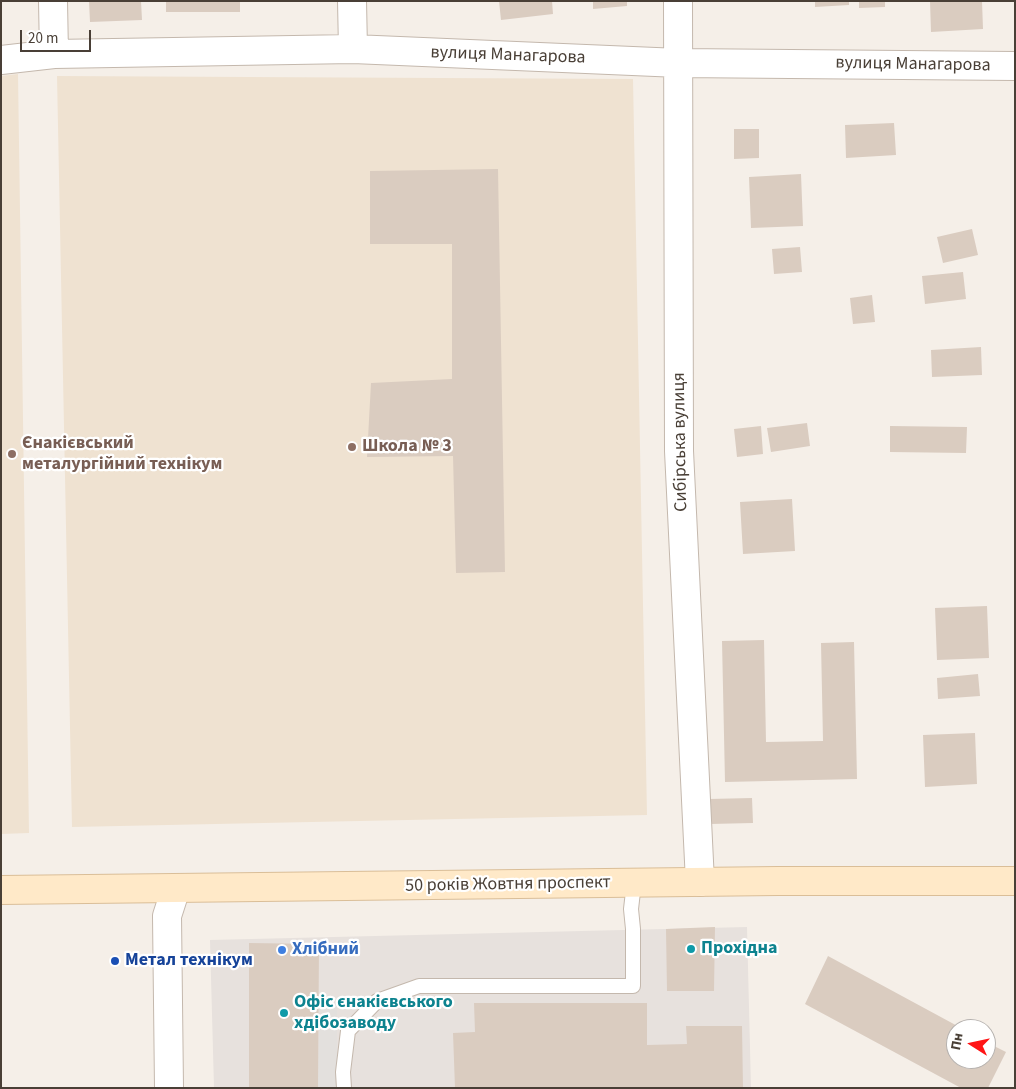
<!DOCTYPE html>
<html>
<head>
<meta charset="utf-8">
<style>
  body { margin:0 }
  #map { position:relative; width:1016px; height:1089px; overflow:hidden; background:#f5efe8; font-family:"Source Sans 3",sans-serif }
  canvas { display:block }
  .frame { position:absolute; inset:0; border:2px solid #493f36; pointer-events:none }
  .north { position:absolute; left:946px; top:1019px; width:50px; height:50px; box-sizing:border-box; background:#fff; border:1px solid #b6b2af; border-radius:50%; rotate:280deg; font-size:14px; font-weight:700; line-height:20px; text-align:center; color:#493f36 }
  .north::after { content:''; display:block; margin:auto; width:18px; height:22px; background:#ff1516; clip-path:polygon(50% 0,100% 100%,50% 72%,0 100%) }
  .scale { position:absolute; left:20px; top:30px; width:71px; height:22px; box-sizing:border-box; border:2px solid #493f36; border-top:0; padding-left:6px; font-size:15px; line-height:18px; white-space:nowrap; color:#493f36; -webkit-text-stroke:4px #fff; paint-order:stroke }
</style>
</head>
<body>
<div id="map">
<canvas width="1016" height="1089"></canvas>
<div class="frame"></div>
<div class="north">Пн</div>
<div class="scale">20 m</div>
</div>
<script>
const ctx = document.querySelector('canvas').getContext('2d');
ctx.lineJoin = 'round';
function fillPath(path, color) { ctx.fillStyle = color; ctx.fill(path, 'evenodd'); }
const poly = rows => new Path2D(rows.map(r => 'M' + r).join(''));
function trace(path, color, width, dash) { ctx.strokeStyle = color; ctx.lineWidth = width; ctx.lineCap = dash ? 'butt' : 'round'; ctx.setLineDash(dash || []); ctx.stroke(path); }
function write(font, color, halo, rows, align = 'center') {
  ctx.font = font + ' "Source Sans 3",sans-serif'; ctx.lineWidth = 4.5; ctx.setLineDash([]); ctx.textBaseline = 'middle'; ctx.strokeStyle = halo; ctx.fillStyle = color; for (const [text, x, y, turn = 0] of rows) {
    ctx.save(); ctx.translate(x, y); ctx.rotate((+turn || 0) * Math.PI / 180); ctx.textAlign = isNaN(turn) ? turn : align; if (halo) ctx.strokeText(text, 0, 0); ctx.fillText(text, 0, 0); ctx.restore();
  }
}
fillPath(poly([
  [747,927,751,1088,214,1088,210,940]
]), '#e7e1dd');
fillPath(poly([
  [18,74,29,833,1,834,1,76],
  [57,76,633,79,647,815,72,827]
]), '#efe2d1');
fillPath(poly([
  [337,1002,337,1088,318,1088,319,1003]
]), '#e3e0dd');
fillPath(poly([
  [89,1,141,1,142,20,90,22],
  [166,1,240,1,240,12,166,12],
  [499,1,552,1,553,14,501,20],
  [593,1,627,1,627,6,593,9],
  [815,1,849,1,849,5,815,7],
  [859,1,885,1,885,7,859,8],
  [930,1,982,1,983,29,931,32],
  [894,123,896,155,846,158,845,125],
  [734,129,759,129,759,158,734,159],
  [498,169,505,572,456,573,453,456,367,457,371,383,452,379,452,244,370,244,370,171],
  [801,174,803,226,751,228,749,177],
  [972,229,978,255,943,263,937,237],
  [800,247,802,272,774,274,772,249],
  [963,272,966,299,925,304,922,276],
  [872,295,875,322,853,324,850,298],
  [981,347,982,375,932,377,931,350],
  [807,423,810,446,771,452,767,428],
  [761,426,763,454,737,457,734,429],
  [890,426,967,427,966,453,890,452],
  [792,499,795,551,743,554,740,502],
  [987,606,989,658,937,660,935,608],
  [764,640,766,742,823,741,821,643,854,642,857,779,725,782,722,641],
  [978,674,980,696,938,699,937,678],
  [975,733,977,784,925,787,923,735],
  [752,798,753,823,710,824,709,799],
  [715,927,714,991,667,991,666,929],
  [249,943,319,944,318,1088,249,1088],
  [828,956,963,1029,956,1029,956,1059,986,1059,986,1042,1006,1052,988,1088,961,1088,805,1004],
  [474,1003,647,1003,647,1045,687,1044,686,1026,742,1026,743,1088,455,1088,453,1033,475,1032]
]), '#daccc0');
const lane = poly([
  [344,1088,343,1072,348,1031,377,1001,419,986,633,986,633,929,631,909,634,883]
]);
const street = poly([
  [53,1,54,54],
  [352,1,353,49],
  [678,1,679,451,700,882],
  [1,60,54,54,353,49,679,63,1015,66],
  [169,1088,167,916,176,888]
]);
const secondary = poly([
  [1,890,778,881,1015,881]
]);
trace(lane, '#c4b8ad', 16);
trace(street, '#c4b8ad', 30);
trace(secondary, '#dabe98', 30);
trace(lane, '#fff', 14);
trace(street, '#fff', 28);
trace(secondary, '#ffe9c8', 28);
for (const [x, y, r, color] of [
  [352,447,5,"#8d6e63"],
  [12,454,5,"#8d6e63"],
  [691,949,5,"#0f9aa8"],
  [282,950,5,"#3f7fe0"],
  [115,961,5,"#1a4fb4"],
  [284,1013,5,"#0f9aa8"]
]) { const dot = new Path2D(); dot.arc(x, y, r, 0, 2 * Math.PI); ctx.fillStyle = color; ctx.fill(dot); trace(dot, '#fff', 2); }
write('18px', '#493f36', '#fff', [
  ["вулиця Манагарова",508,56,2],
  ["вулиця Манагарова",913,65,1],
  ["Сибірська вулиця",681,442,-91],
  ["50 років Жовтня проспект",508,885,-1]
]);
write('bold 18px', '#785e54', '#fff', [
  ["Єнакієвський",22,444],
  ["металургійний технікум",22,465],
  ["Школа № 3",362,447]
], 'left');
write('bold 18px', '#0d838f', '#fff', [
  ["Прохідна",701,949],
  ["Офіс єнакієвського",294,1003],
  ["хдібозаводу",294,1024]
], 'left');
write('bold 18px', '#366cbe', '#fff', [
  ["Хлібний",292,950]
], 'left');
write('bold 18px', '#164399', '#fff', [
  ["Метал технікум",125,961]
], 'left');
</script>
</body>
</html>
